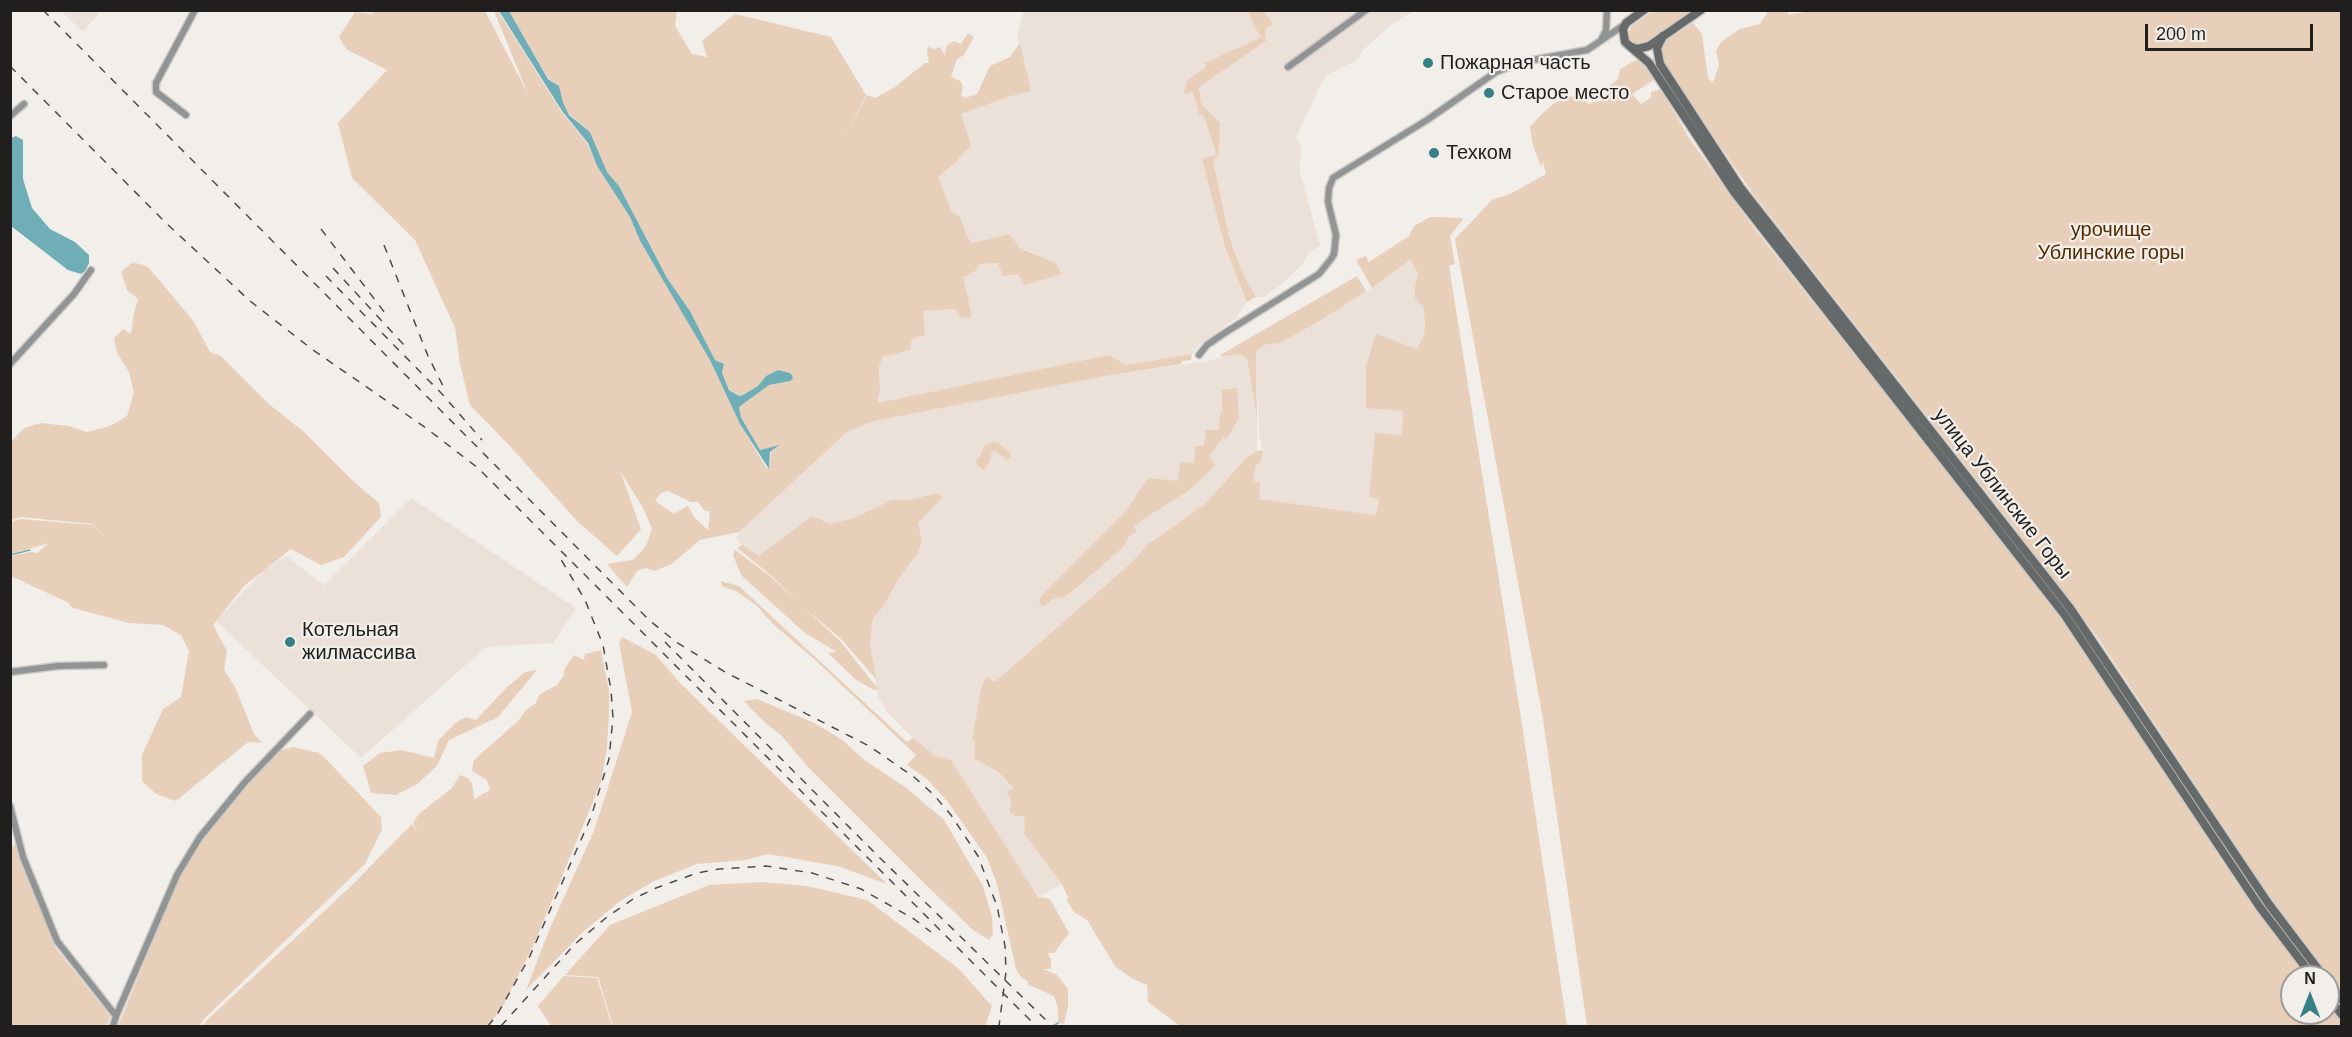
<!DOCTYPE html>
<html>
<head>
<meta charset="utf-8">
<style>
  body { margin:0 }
  #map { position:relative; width:2352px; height:1037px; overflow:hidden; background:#f2eeea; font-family:Helvetica,sans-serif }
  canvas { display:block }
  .frame { position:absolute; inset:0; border:12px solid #211f1e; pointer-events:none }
  .north { position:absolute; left:2280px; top:965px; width:60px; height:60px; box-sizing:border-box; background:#f2eeea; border:2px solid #9e9b98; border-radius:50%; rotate:0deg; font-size:16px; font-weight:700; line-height:24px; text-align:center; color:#211f1e }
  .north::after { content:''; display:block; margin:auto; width:21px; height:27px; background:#377f87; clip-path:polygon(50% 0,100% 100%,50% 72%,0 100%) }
  .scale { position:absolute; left:2145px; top:24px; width:168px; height:27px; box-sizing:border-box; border:3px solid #211f1e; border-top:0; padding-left:8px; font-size:18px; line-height:21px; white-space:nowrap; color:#211f1e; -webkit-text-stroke:4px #f2eeea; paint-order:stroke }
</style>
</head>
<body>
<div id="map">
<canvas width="2352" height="1037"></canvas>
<div class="frame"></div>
<div class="north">N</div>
<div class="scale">200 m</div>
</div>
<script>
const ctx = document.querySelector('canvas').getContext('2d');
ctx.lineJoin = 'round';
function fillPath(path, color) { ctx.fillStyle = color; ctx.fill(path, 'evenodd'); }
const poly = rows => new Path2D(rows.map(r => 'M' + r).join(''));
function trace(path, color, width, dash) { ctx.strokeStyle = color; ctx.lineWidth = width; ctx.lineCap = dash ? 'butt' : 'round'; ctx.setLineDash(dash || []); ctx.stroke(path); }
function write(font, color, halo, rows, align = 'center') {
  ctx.font = font + ' Helvetica,sans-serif'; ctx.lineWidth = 4.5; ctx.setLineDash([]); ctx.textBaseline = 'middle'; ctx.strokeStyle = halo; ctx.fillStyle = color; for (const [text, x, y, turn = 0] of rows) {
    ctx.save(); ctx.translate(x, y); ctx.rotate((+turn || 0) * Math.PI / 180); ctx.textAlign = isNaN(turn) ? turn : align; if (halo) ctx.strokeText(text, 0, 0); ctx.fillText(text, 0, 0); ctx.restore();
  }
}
fillPath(poly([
  [61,11,101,11,83,32],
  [1024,11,1248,11,1255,28,1261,37,1205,63,1207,67,1187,81,1193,92,1199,115,1203,115,1217,155,1220,123,1201,103,1199,86,1266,41,1265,29,1272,24,1264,11,1415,11,1393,23,1364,49,1357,60,1326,76,1318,90,1296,138,1302,148,1299,169,1320,245,1308,254,1303,264,1283,283,1264,297,1256,297,1241,270,1229,236,1213,159,1217,156,1203,159,1225,247,1247,302,1236,318,1199,345,1192,354,1126,365,1109,355,877,403,880,390,879,366,883,357,910,350,912,339,923,311,955,309,963,276,977,270,980,264,998,263,1040,254,1020,248,1010,234,972,243,967,236,960,217,952,212,938,177,954,164,961,114,1008,97,1031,91,1017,34],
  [1410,258,1418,273,1415,286,1423,306,1425,322,1424,335,1417,349,1403,411,1402,435,1375,434,1369,497,1379,498,1376,515,1259,499,1253,482,1256,464,1263,450,1259,435,1256,352,1264,345,1280,343,1318,322,1352,298,1372,288],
  [1238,354,1247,358,1257,419,1257,451,1246,458,1204,505,1148,544,1132,562,995,683,985,677,975,740,989,765,1014,789,1011,800,1014,813,1024,816,1025,831,1023,832,1062,884,1038,897,951,761,936,756,913,738,888,713,878,697,870,643,873,618,883,607,901,575,918,553,922,542,917,523,941,498,937,493,908,500,892,500,854,518,830,525,812,517,759,556,742,545,737,539,739,532,847,432,875,421,1105,376,1207,361],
  [411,498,576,608,553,643,486,647,361,758,216,621,264,570,286,556,324,585]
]), '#ece1d8');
fillPath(poly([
  [1816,10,2341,11,2341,992,2306,947,2268,894,2096,635,2014,527,1754,195,1664,64,1661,52,1662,44,1666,40,1693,23,1702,34,1708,78,1713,83,1719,65,1716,51,1721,42,1740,29,1760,24,1767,13,1766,11,1789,11,1787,15],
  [372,11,485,11,528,94,494,11,498,11,561,111,587,143,597,166,630,217,640,242,690,323,710,360,740,424,767,469,770,465,771,452,780,446,760,450,741,416,739,407,769,385,790,381,793,379,792,375,790,373,778,370,766,376,758,386,743,395,739,396,729,389,722,373,724,364,715,360,690,311,667,278,619,186,607,172,590,132,569,114,563,102,559,86,548,78,509,11,677,11,675,26,692,54,707,57,702,41,735,14,831,37,866,95,840,145,867,95,875,98,895,87,925,63,929,63,927,53,928,46,934,49,940,47,945,56,946,46,954,41,961,44,968,33,974,37,964,55,957,59,951,77,960,81,963,86,961,95,965,98,977,94,990,66,1010,57,1020,43,1031,91,1008,97,961,114,971,145,954,164,938,177,952,212,960,217,967,236,972,243,1010,234,1020,248,1056,263,1062,274,1025,285,1018,274,1003,276,998,263,980,264,977,270,963,277,972,317,961,318,955,309,923,311,925,335,912,339,910,350,883,357,879,366,880,390,877,403,1109,355,1126,365,1192,354,1191,360,1182,361,1181,364,1105,376,875,421,847,432,739,532,700,540,672,564,654,571,646,568,637,571,627,587,607,564,633,560,646,546,652,529,642,506,620,471,641,529,617,556,578,522,508,444,470,405,460,364,455,328,415,240,352,178,338,123,387,70,346,49,339,37,355,12,373,14],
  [668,491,691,502,698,502,705,511,710,511,708,530,695,518,688,506,674,514,655,501,661,493],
  [1248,11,1264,11,1273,24,1265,29,1266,41,1199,87,1201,103,1220,123,1219,148,1218,156,1213,160,1229,236,1241,270,1256,297,1247,302,1225,247,1202,159,1217,155,1203,115,1199,115,1193,92,1184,94,1187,81,1206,67,1205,63,1261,37,1255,28],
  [1653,11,1692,11,1647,41,1634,44,1628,37,1631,27],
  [1636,60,1647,67,1654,80,1632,94,1641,104,1651,98,1651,92,1661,89,1689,138,1757,232,1939,461,2073,634,2223,862,2260,915,2308,977,2292,977,2292,1013,2328,1013,2328,1004,2341,1022,2341,1026,1587,1026,1543,719,1455,239,1493,199,1508,195,1546,174,1543,161,1541,166,1533,146,1530,127,1540,116,1553,104,1568,97,1582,96,1588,104,1602,100,1607,88,1618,79,1620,69],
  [1430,217,1464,218,1450,236,1455,264,1449,266,1521,718,1567,1026,1180,1026,1148,1002,1147,985,1131,978,1115,966,1087,920,1074,912,1067,901,1068,897,1062,884,1023,832,1025,830,1024,816,1014,816,1014,813,1010,813,1011,800,1006,791,1014,789,997,771,974,758,975,741,972,740,981,689,986,676,995,682,1132,562,1148,544,1204,505,1246,458,1257,451,1263,450,1260,463,1256,464,1253,481,1260,482,1259,499,1376,515,1379,499,1369,497,1375,433,1402,435,1403,411,1366,408,1366,366,1376,334,1417,349,1424,335,1425,322,1423,306,1415,299,1415,286,1418,273,1410,259,1372,288,1356,260,1366,256,1369,262,1409,236,1414,226],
  [133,262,148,267,165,287,194,322,210,352,221,356,270,405,304,432,351,479,379,503,381,517,344,557,321,565,291,549,244,586,213,625,227,651,224,670,235,687,254,734,262,743,248,742,176,801,156,794,142,781,142,755,163,709,181,697,189,651,181,635,163,625,129,623,73,608,67,602,11,576,11,556,31,552,37,553,49,543,11,554,11,522,21,519,92,525,107,539,92,524,21,517,11,520,11,442,24,428,41,423,68,426,87,432,110,426,127,416,134,392,129,372,117,353,114,338,123,329,131,334,134,313,138,299,127,290,121,272],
  [1357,276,1366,291,1318,322,1280,343,1264,345,1256,352,1257,419,1247,358,1238,354,1221,357,1220,355],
  [1237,388,1239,418,1226,440,1223,437,1209,456,1215,466,1187,492,1143,519,1134,527,1137,532,1129,536,1123,547,1080,585,1064,597,1052,599,1043,607,1039,602,1041,596,1125,512,1148,478,1178,481,1180,462,1194,463,1195,446,1204,446,1206,430,1219,430,1220,413,1222,413,1222,390],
  [993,442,997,442,1011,453,1011,456,1007,460,994,450,991,454,990,461,984,470,976,464,977,458,980,457,984,446],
  [938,493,942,498,918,523,922,542,918,553,901,575,883,607,873,618,870,643,876,679,841,639,799,603,772,576,737,548,742,545,759,556,812,516,830,524,854,518,892,500,908,500],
  [735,550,770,576,840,641,878,689,874,690,856,680,828,653,837,652,805,633,741,575,733,555],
  [721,581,739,586,907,742,913,738,936,756,951,760,1038,897,1050,899,1069,933,1054,953,1047,953,1051,959,1051,969,1043,969,1057,975,1068,989,1068,1007,1064,1024,1058,1023,1058,1008,1054,996,1027,984,1029,982,1021,977,1016,969,997,884,987,858,947,801,927,779,907,765,916,755,814,659,773,624,756,605,736,591,722,586],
  [622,637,656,655,679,682,887,884,837,866,768,854,745,860,697,864,654,881,620,901,583,932,526,990,550,928,594,831,632,712,619,643],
  [601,650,609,690,609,712,607,748,601,782,534,944,501,1010,487,1026,203,1026,206,1021,349,888,412,824,419,835,413,823,418,815,452,788,460,775,468,778,472,784,474,799,490,790,487,780,472,771,474,760,518,721,527,709,535,704,540,694,557,685,564,675,564,670,574,655,584,660,585,654],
  [537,670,498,717,449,740,437,766,417,784,396,795,371,793,363,766,380,753,402,750,434,758,438,741,455,723,466,717,476,720,507,687,525,672],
  [757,699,814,723,841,739,863,759,905,787,944,820,983,886,992,917,993,934,989,940,973,930,928,887,807,766,780,734,766,724,744,701],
  [293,747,319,753,324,757,381,817,382,829,365,864,204,1019,200,1026,123,1026,124,1020,122,1026,118,1026,178,881,201,841,216,820,258,773,281,750],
  [17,845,55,947,110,1016,107,1026,11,1026,10,846],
  [762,882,807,886,867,900,959,969,992,1006,985,1026,613,1026,598,977,565,975,610,925,709,885],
  [564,976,597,978,612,1026,551,1026,538,1006]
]), '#e8cfb9');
fillPath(poly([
  [499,11,509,11,548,79,559,86,563,102,569,115,590,132,607,172,619,186,667,278,690,311,715,360,724,364,722,373,729,390,739,396,743,395,758,386,766,376,778,370,790,373,792,375,793,379,790,381,769,385,739,407,741,417,760,450,780,445,770,452,769,469,740,424,710,360,640,241,630,217,597,166,588,143,562,111],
  [16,136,23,140,23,179,32,208,50,229,75,242,89,255,89,263,85,271,81,274,68,270,11,226,11,138]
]), '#6faeb6');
trace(poly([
  [10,555,30,550],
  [1053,1026,1058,1023]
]), '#6faeb6', 1.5);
const minor = poly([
  [1602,38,1606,31,1607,10],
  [1288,67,1366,10],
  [186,115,156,92,156,83,195,10],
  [10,116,24,104],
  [1199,355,1207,345,1223,334,1319,274,1331,259,1334,254,1336,235,1328,202,1329,188,1333,178,1427,120,1496,72,1522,62,1587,50,1624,25],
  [10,364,74,294,91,270],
  [10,672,58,666,104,665],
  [10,806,23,857,57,941,116,1016],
  [113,1026,116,1016,177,875,200,837,245,782,310,714]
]);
const secondary = poly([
  [1644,10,1626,23,1623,29,1625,42,1649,63,1734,192,2064,614,2259,906,2313,977],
  [1663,36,1657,48,1660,64,1740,187,2070,608,2268,903,2324,977],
  [1632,47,1637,49,1649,46,1701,10],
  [2328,983,2342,1000],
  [2328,997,2342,1015]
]);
trace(minor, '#ccc9c5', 9);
trace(secondary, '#ccc9c5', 11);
trace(minor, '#919494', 6);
trace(secondary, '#65696a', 8);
trace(poly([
  [43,10,649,620,676,642,725,672,869,746,914,777,934,795,951,815,978,856,997,906,1005,946,1006,972,999,1026],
  [10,66,166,223,250,301,313,350,426,428,478,468,1036,1026],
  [321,229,385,313],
  [384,245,428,356,446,392],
  [333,268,404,345],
  [326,276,443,395,482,440],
  [665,642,879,857,1052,1026],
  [488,1026,497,1015,529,958,591,817,609,759,613,718,611,690,603,645,585,600,559,556],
  [501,1026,575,944,607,917,633,899,656,888,697,873,719,869,766,866,812,873,861,889,914,919,931,932]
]), '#4e4c4a', 1.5, [8, 8]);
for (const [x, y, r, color] of [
  [1428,63,6,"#377f87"],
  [1489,93,6,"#377f87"],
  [1434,153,6,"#377f87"],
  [290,642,6,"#377f87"]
]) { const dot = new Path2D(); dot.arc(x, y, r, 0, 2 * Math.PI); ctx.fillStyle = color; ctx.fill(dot); trace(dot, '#f2eeea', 2); }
write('20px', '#211f1e', '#f2eeea', [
  ["Пожарная часть",1440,63],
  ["Старое место",1501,93],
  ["Техком",1446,153],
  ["Котельная",302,630],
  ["жилмассива",302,653]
], 'left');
write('20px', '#512c00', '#f2eeea', [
  ["урочище",2111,230],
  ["Ублинские горы",2111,253]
]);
write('20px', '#211f1e', '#f2eeea', [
  ["улица Ублинские Горы",2002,494,52]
]);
</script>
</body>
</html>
